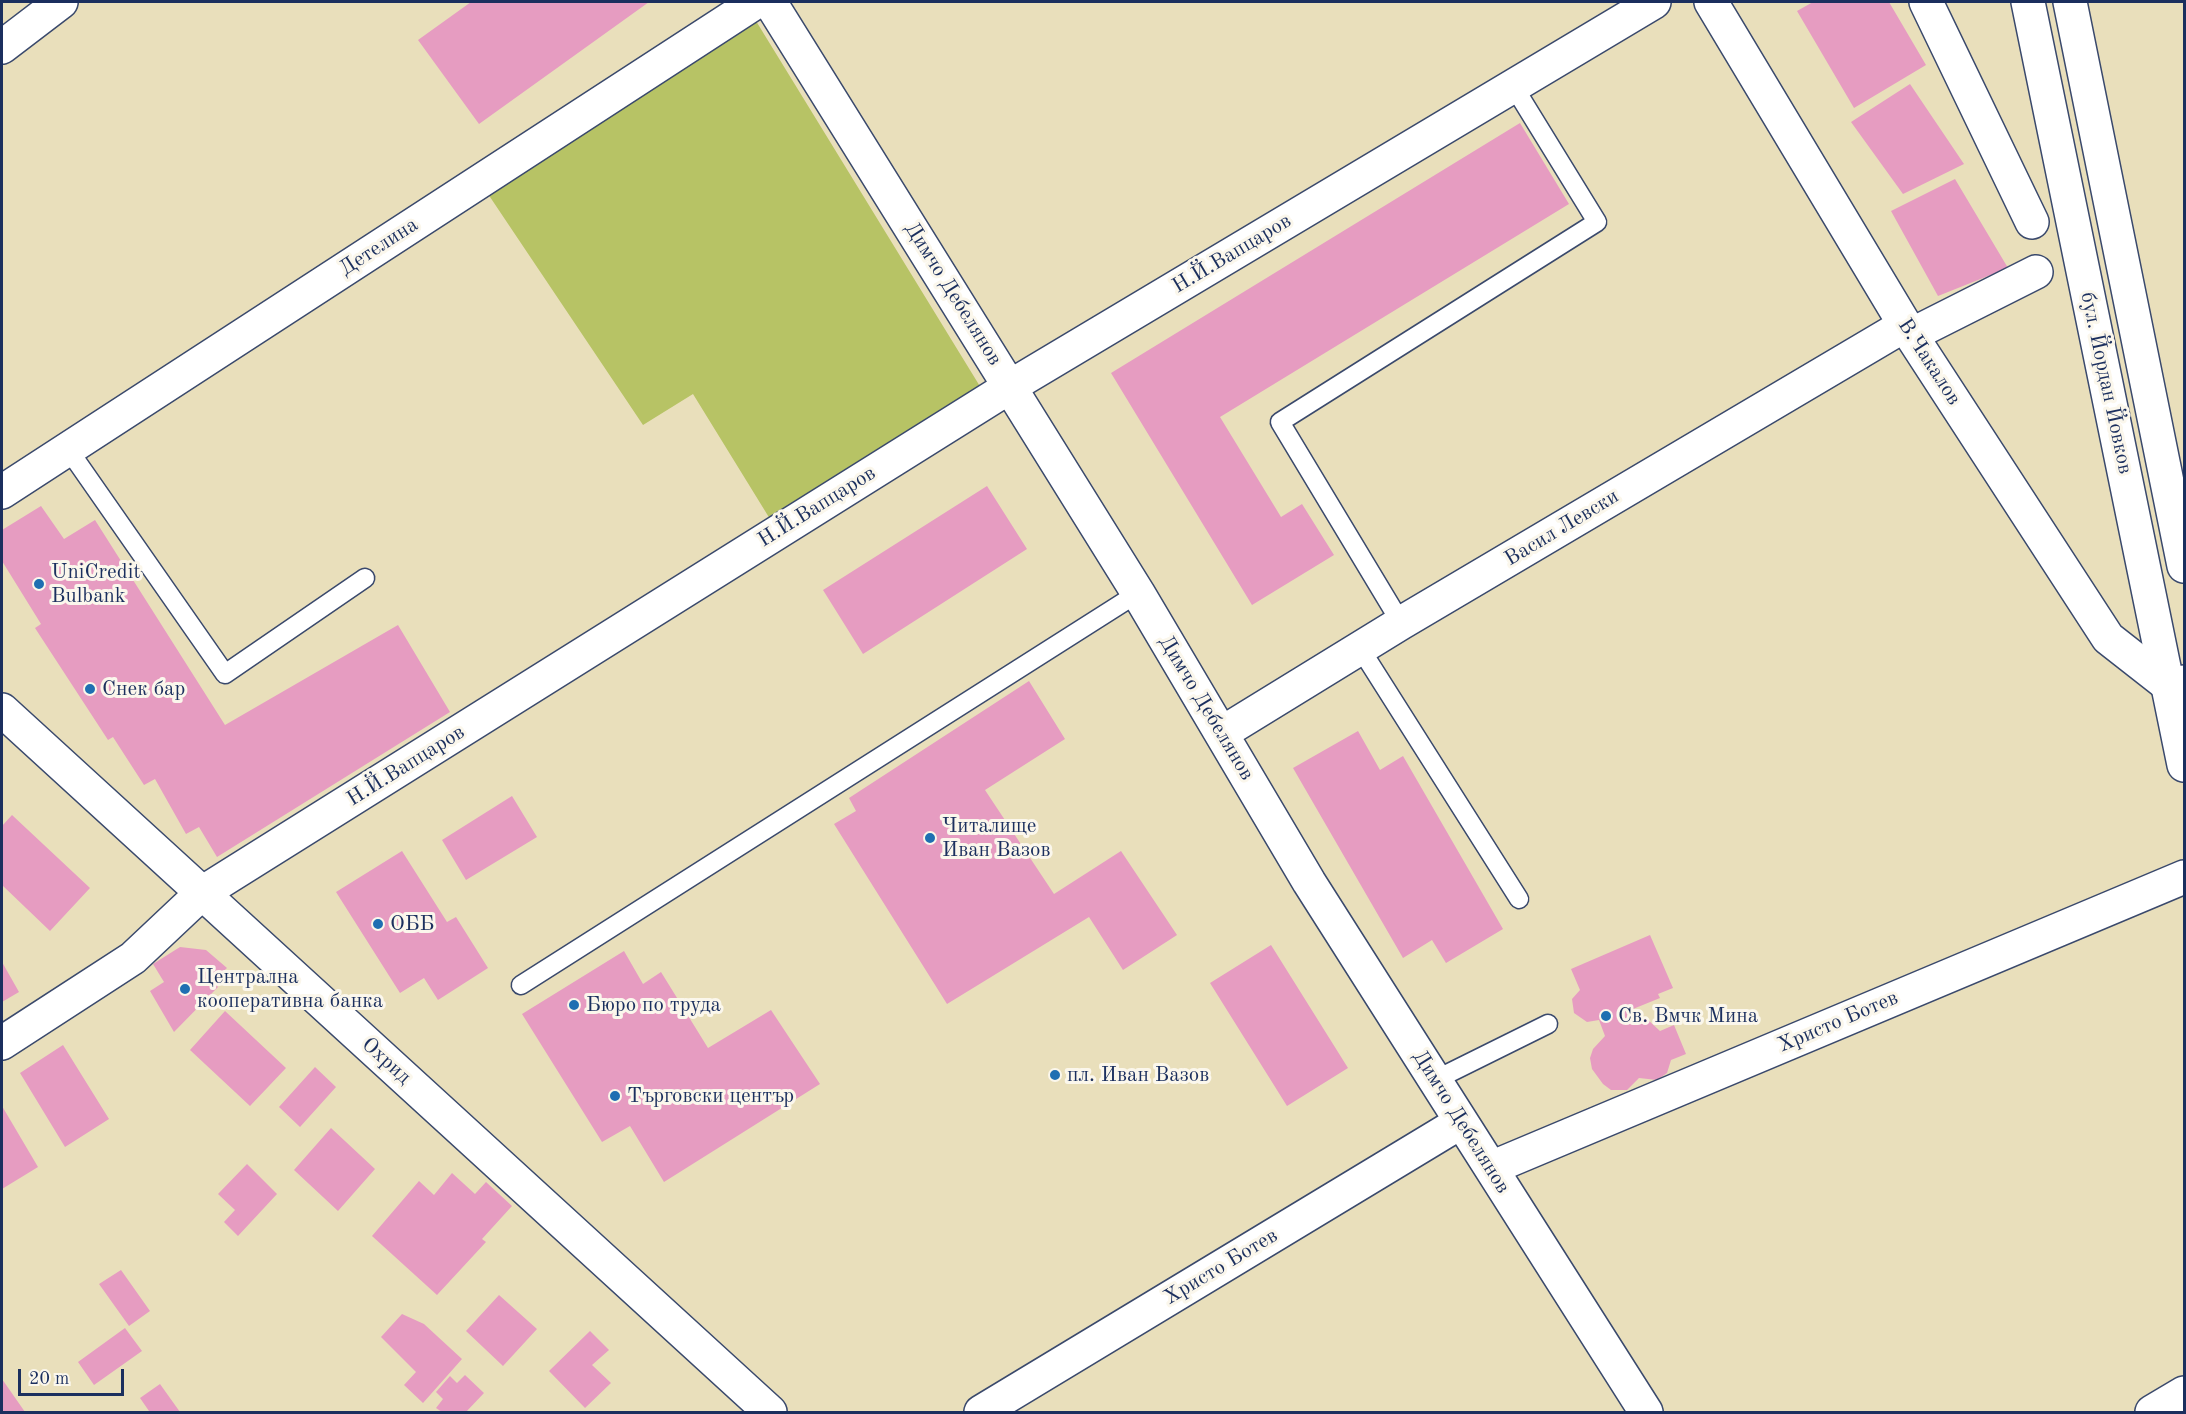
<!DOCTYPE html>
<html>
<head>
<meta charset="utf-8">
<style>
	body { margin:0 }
	#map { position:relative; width:2186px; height:1414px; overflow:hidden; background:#e9dfbb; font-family:"Old Standard TT",serif }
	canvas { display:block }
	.frame { position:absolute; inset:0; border:3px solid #1b2f5e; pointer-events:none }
	.scale { position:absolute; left:18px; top:1369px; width:106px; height:27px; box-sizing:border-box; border:3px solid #1b2f5e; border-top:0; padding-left:8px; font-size:18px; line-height:21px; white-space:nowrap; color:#1b2f5e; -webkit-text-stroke:4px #fbf7ec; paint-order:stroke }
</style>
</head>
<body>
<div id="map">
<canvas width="2186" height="1414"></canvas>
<div class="frame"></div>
<div class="scale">20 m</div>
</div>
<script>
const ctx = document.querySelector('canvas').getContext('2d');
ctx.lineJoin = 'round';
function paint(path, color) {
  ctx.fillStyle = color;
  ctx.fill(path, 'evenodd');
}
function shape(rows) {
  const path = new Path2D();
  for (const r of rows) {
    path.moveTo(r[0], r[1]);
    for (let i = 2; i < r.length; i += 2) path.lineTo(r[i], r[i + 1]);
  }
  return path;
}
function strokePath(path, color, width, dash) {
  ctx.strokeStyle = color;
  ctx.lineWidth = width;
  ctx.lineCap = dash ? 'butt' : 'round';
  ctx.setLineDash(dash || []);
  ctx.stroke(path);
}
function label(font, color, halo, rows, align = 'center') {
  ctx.font = font + ' "Old Standard TT",serif';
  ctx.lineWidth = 6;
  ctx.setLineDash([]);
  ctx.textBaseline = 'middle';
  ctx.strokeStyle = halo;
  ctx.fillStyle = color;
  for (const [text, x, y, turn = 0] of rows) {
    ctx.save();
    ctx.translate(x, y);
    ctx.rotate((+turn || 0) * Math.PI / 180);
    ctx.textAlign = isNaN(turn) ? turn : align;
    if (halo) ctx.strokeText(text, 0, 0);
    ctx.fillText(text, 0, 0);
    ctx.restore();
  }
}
const green = shape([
	[756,21,981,388,770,519,693,394,643,425,488,194]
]);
const building = shape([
	[471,2,649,2,479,124,418,40],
	[1813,2,1889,2,1926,65,1854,108,1797,11],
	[1910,84,1964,164,1903,194,1851,122],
	[1520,123,1569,204,1220,417,1281,517,1302,504,1334,555,1252,605,1111,373],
	[1955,179,2008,268,1938,296,1891,211],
	[987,486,1027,549,863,654,823,590],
	[41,506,64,539,95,520,225,725,398,625,450,712,217,857,199,827,186,834,155,779,144,785,113,737,108,740,35,628,41,624,2,561,2,530],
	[1029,681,1065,739,985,790,1054,894,1121,851,1177,935,1123,970,1089,917,947,1004,834,824,856,811,849,798],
	[1358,731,1380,770,1403,756,1503,929,1446,963,1432,940,1403,958,1293,768],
	[512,796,537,837,466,880,442,840],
	[12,815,90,888,50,931,2,885,2,826],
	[402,851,447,922,456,917,488,968,438,1000,424,978,400,993,336,892],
	[1650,935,1673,988,1658,994,1660,998,1633,1009,1637,1021,1647,1019,1660,1031,1674,1025,1686,1054,1671,1060,1667,1073,1657,1080,1639,1078,1627,1090,1611,1090,1603,1084,1592,1069,1590,1058,1593,1049,1605,1036,1599,1020,1587,1022,1574,1013,1572,999,1580,990,1571,969],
	[1271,945,1348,1068,1287,1106,1210,983],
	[180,947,206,950,227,968,213,981,218,987,174,1032,150,991,164,982,153,964],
	[624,951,643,984,661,972,708,1048,771,1010,820,1084,664,1182,630,1126,602,1142,522,1014],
	[2,962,19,992,2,1002],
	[225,1011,286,1068,250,1106,190,1050],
	[63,1045,109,1119,65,1147,20,1073],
	[315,1067,336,1087,300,1127,279,1107],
	[2,1106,38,1167,2,1189],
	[331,1128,375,1169,338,1211,294,1170],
	[247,1164,277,1194,238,1236,224,1222,235,1210,218,1194],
	[452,1173,475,1194,486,1182,512,1206,482,1239,486,1242,437,1295,372,1236,419,1181,434,1195],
	[121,1270,150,1311,129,1326,99,1284],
	[499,1295,537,1329,503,1366,466,1331],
	[402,1314,424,1324,462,1359,423,1403,404,1385,416,1372,381,1337],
	[125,1328,142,1351,94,1385,78,1362],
	[590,1331,609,1350,592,1365,611,1383,585,1408,549,1371],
	[465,1375,484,1393,466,1412,442,1412,436,1408,443,1399,436,1392,450,1376,457,1383],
	[2,1379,25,1412,2,1412],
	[160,1384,180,1412,146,1412,149,1411,140,1398]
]);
const service = shape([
	[68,449,225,674,365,578],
	[1401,623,1280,422,1597,222,1514,87],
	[1360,648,1519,899],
	[521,985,1138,593],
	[1435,1080,1548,1024]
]);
const minor = shape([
	[770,2,1138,593,1309,882,1646,1412],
	[1711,2,1911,335,2108,638,2168,685,2184,682],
	[1926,2,2032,222],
	[2,47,61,2],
	[1911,335,2036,272],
	[2,492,756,2],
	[2,710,770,1412],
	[1222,733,1401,623,1905,325],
	[2,1043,133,958,202,893,1011,386,1654,2],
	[1491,1168,2184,877],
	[981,1412,1461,1122],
	[2152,1412,2184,1393]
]);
const tertiary = shape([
	[2028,2,2184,765],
	[2070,2,2184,566]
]);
const markers = [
	[39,584,6,"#1f6fb2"],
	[90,689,6,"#1f6fb2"],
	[930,838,6,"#1f6fb2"],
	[378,924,6,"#1f6fb2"],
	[185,989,6,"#1f6fb2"],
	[574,1005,6,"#1f6fb2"],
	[1606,1016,6,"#1f6fb2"],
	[1055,1075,6,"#1f6fb2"],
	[615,1096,6,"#1f6fb2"]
];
const streetNames = [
	["Детелина",379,247,-33],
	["Н.Й.Вапцаров",1232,254,-31],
	["Димчо Дебелянов",953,294,58],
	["В.Чакалов",1929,362,57],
	["бул. Йордан Йовков",2106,383,78],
	["Н.Й.Вапцаров",817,507,-32],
	["Васил Левски",1562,528,-31],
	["Димчо Дебелянов",1206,708,59],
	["Н.Й.Вапцаров",406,766,-32],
	["Христо Ботев",1838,1022,-23],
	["Охрид",386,1061,42],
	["Димчо Дебелянов",1461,1122,58],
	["Христо Ботев",1221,1267,-31]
];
const poiNames = [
	["UniCredit",51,572],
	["Bulbank",51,596],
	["Снек бар",102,689],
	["Читалище",942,826],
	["Иван Вазов",942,850],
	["ОББ",390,924],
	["Централна",197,977],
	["кооперативна банка",197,1001],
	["Бюро по труда",586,1005],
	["Св. Вмчк Мина",1618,1016],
	["пл. Иван Вазов",1067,1075],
	["Търговски център",627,1096]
];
paint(green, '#b7c365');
paint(building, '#e69cc1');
strokePath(service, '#3a496c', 21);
strokePath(minor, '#3a496c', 36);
strokePath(tertiary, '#3a496c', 36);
strokePath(service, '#fff', 18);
strokePath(minor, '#fff', 33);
strokePath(tertiary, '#fff', 33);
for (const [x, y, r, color] of markers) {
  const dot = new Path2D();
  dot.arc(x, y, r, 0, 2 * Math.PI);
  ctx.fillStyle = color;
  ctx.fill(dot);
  strokePath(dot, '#fbf7ec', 2);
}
label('21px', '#1b2f5e', '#fbf7ec', streetNames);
label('21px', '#1b2f5e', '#fbf7ec', poiNames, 'left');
</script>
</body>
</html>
